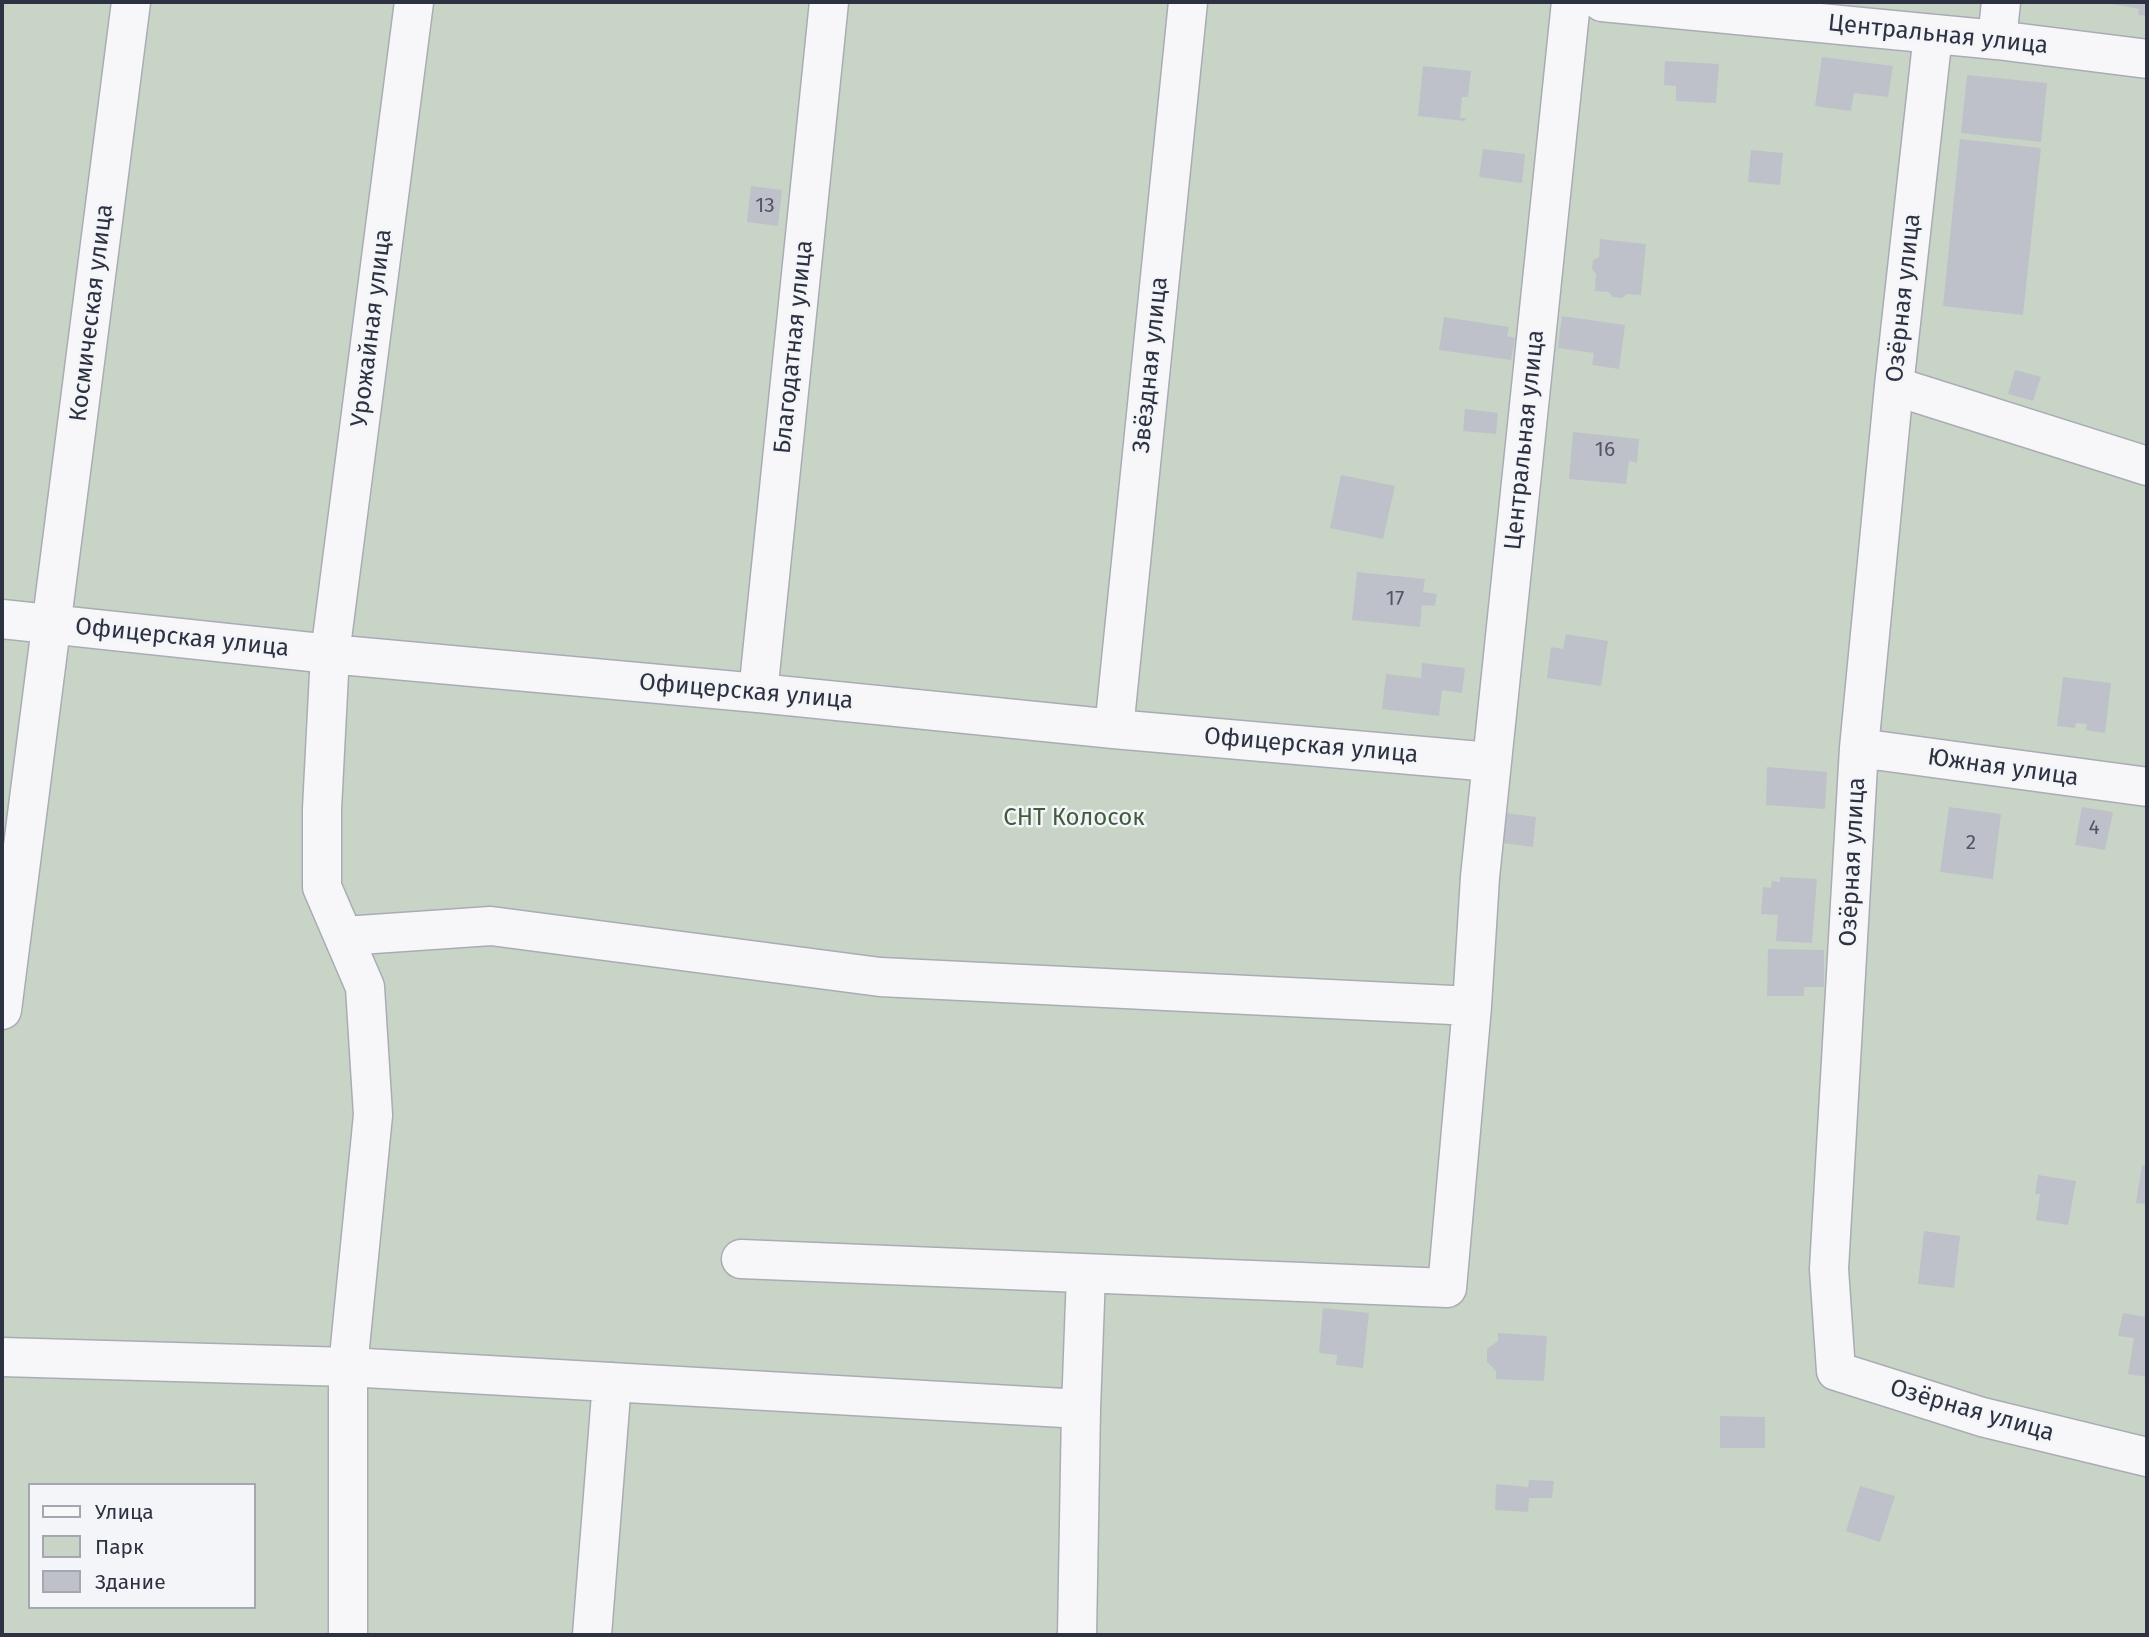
<!DOCTYPE html>
<html>
<head>
<meta charset="utf-8">
<style>
	body { margin:0 }
	#map { position:relative; width:2149px; height:1637px; overflow:hidden; background:#e4e6eb; font-family:"Fira Sans",sans-serif }
	canvas { display:block }
	.frame { position:absolute; inset:0; border:4px solid #2d3242; pointer-events:none }
	.legend { position:absolute; left:28px; top:1483px; width:228px; height:126px; box-sizing:border-box; background:#f4f5f8; border:2px solid #a4a7af; margin:0; padding:9px 12px; list-style:none; font-size:21px; color:#2d3242 }
	.legend li { display:flex; align-items:center; gap:14px; height:35px }
	.legend b { width:35px; border:2px solid #a4a7af }
</style>
</head>
<body>
<div id="map">
<canvas width="2149" height="1637"></canvas>
<div class="frame"></div>
<ul class="legend">
<li><b style="height:9px;background:#f7f7f9"></b>Улица</li>
<li><b style="height:19px;background:#c8d4c6"></b>Парк</li>
<li><b style="height:19px;background:#bfc1ca"></b>Здание</li>
</ul>
</div>
<script>
const ctx = document.querySelector('canvas').getContext('2d');
ctx.lineJoin = 'round';
function paint(path, color) {
  ctx.fillStyle = color;
  ctx.fill(path, 'evenodd');
}
function shape(rows) {
  const path = new Path2D();
  for (const r of rows) {
    path.moveTo(r[0], r[1]);
    for (let i = 2; i < r.length; i += 2) path.lineTo(r[i], r[i + 1]);
  }
  return path;
}
function strokePath(path, color, width, dash) {
  ctx.strokeStyle = color;
  ctx.lineWidth = width;
  ctx.lineCap = dash ? 'butt' : 'round';
  ctx.setLineDash(dash || []);
  ctx.stroke(path);
}
function label(font, color, halo, rows, align = 'center') {
  ctx.font = font + ' "Fira Sans",sans-serif';
  ctx.lineWidth = 5;
  ctx.setLineDash([]);
  ctx.textBaseline = 'middle';
  ctx.strokeStyle = halo;
  ctx.fillStyle = color;
  for (const [text, x, y, turn = 0] of rows) {
    ctx.save();
    ctx.translate(x, y);
    ctx.rotate((+turn || 0) * Math.PI / 180);
    ctx.textAlign = isNaN(turn) ? turn : align;
    if (halo) ctx.strokeText(text, 0, 0);
    ctx.fillText(text, 0, 0);
    ctx.restore();
  }
}
const green = shape([
	[2,2,2147,2,2146,1635,2,1635],
	[30,1485,254,1485,254,1607,30,1607]
]);
const building = shape([
	[2101,2,2147,2,2147,16,2138,15,2139,9],
	[1822,57,1893,66,1888,97,1854,93,1851,111,1815,106],
	[1665,61,1719,64,1716,103,1676,101,1676,86,1664,85],
	[1423,66,1471,71,1468,97,1462,97,1460,118,1466,118,1465,121,1418,116],
	[1967,75,2047,83,2041,142,1961,133],
	[1960,139,2041,148,2023,315,1943,306],
	[1483,149,1525,154,1522,183,1479,177],
	[1751,150,1783,153,1780,185,1748,182],
	[751,186,782,190,778,226,747,222],
	[1600,239,1646,244,1641,295,1627,294,1622,298,1613,297,1609,292,1595,291,1596,274,1592,269,1593,260,1599,257],
	[1562,316,1625,325,1619,369,1592,365,1594,353,1558,348],
	[1444,317,1509,327,1507,336,1515,338,1511,360,1439,350],
	[2015,370,2041,377,2033,401,2008,394],
	[1465,409,1498,413,1496,434,1463,431],
	[1573,432,1639,439,1637,463,1629,461,1626,484,1569,479],
	[1341,475,1395,486,1383,539,1330,528],
	[1357,572,1425,579,1423,592,1437,594,1435,606,1422,605,1420,627,1352,620],
	[1566,634,1608,641,1601,686,1547,678,1551,647,1563,649],
	[1422,663,1465,668,1462,693,1442,690,1439,716,1382,709,1386,674,1421,678],
	[2063,677,2111,683,2105,733,2086,730,2087,724,2076,723,2075,728,2057,726],
	[1767,767,1827,772,1825,809,1766,805],
	[1949,807,2001,814,1993,879,1940,872],
	[2082,807,2113,812,2105,850,2075,845],
	[1506,813,1536,817,1533,847,1502,843],
	[1780,877,1817,879,1812,943,1776,941,1778,915,1761,914,1763,887,1771,888,1772,881,1780,882],
	[1768,949,1824,950,1824,987,1804,987,1804,996,1767,996],
	[2142,1165,2147,1166,2147,1201,2145,1200,2145,1204,2136,1203],
	[2038,1175,2076,1181,2068,1225,2036,1220,2040,1194,2035,1194],
	[1924,1231,1960,1236,1954,1288,1918,1284],
	[1323,1308,1369,1313,1363,1368,1336,1365,1337,1355,1319,1353],
	[2123,1313,2147,1317,2147,1377,2128,1374,2134,1338,2118,1336],
	[1498,1333,1547,1336,1544,1381,1496,1379,1496,1371,1487,1362,1487,1349,1498,1341],
	[1720,1416,1765,1417,1765,1448,1720,1448],
	[1529,1480,1554,1481,1552,1498,1529,1498,1528,1512,1495,1510,1496,1484,1528,1487],
	[1860,1486,1895,1496,1880,1542,1846,1531]
]);
const minor = shape([
	[1602,2,1997,40,2147,59],
	[1933,34,1894,386,1859,748,1829,1269,1836,1371,1982,1417,2147,1457],
	[1997,40,2001,2],
	[1894,386,2147,466],
	[2,619,330,654,758,693,1114,729,1491,762],
	[758,693,829,2],
	[1114,729,1188,2],
	[1859,748,2147,787],
	[344,936,491,926,880,977,1472,1006],
	[2,1010,131,2],
	[741,1259,1447,1288,1472,1006,1480,877,1571,2],
	[2,1357,348,1367,1081,1409],
	[348,1635,348,1367,373,1115,365,987,322,887,322,809,330,654,414,2],
	[592,1635,612,1382],
	[1077,1635,1081,1409,1086,1274]
]);
const numberNames = [
	["13",765,206],
	["16",1605,450],
	["17",1395,599],
	["4",2094,828],
	["2",1971,843]
];
const streetNames = [
	["Центральная улица",1938,35,6],
	["Озёрная улица",1904,298,-84],
	["Космическая улица",92,313,-83],
	["Урожайная улица",372,328,-83],
	["Благодатная улица",794,347,-84],
	["Звёздная улица",1151,365,-84],
	["Центральная улица",1525,440,-84],
	["Офицерская улица",182,638,6],
	["Офицерская улица",746,692,5],
	["Офицерская улица",1311,746,5],
	["Южная улица",2003,768,8],
	["Озёрная улица",1853,862,-87],
	["Озёрная улица",1972,1411,16]
];
const parkNames = [
	["СНТ Колосок",1074,818]
];
paint(green, '#c8d4c6');
paint(building, '#bfc1ca');
strokePath(minor, '#a9acb5', 41);
strokePath(minor, '#f7f7f9', 38);
label('21px', '#525664', null, numberNames);
label('24px', '#2d3242', '#f4f5f8', streetNames);
label('24px', '#3d5d3b', '#f4f5f8', parkNames);
</script>
</body>
</html>
